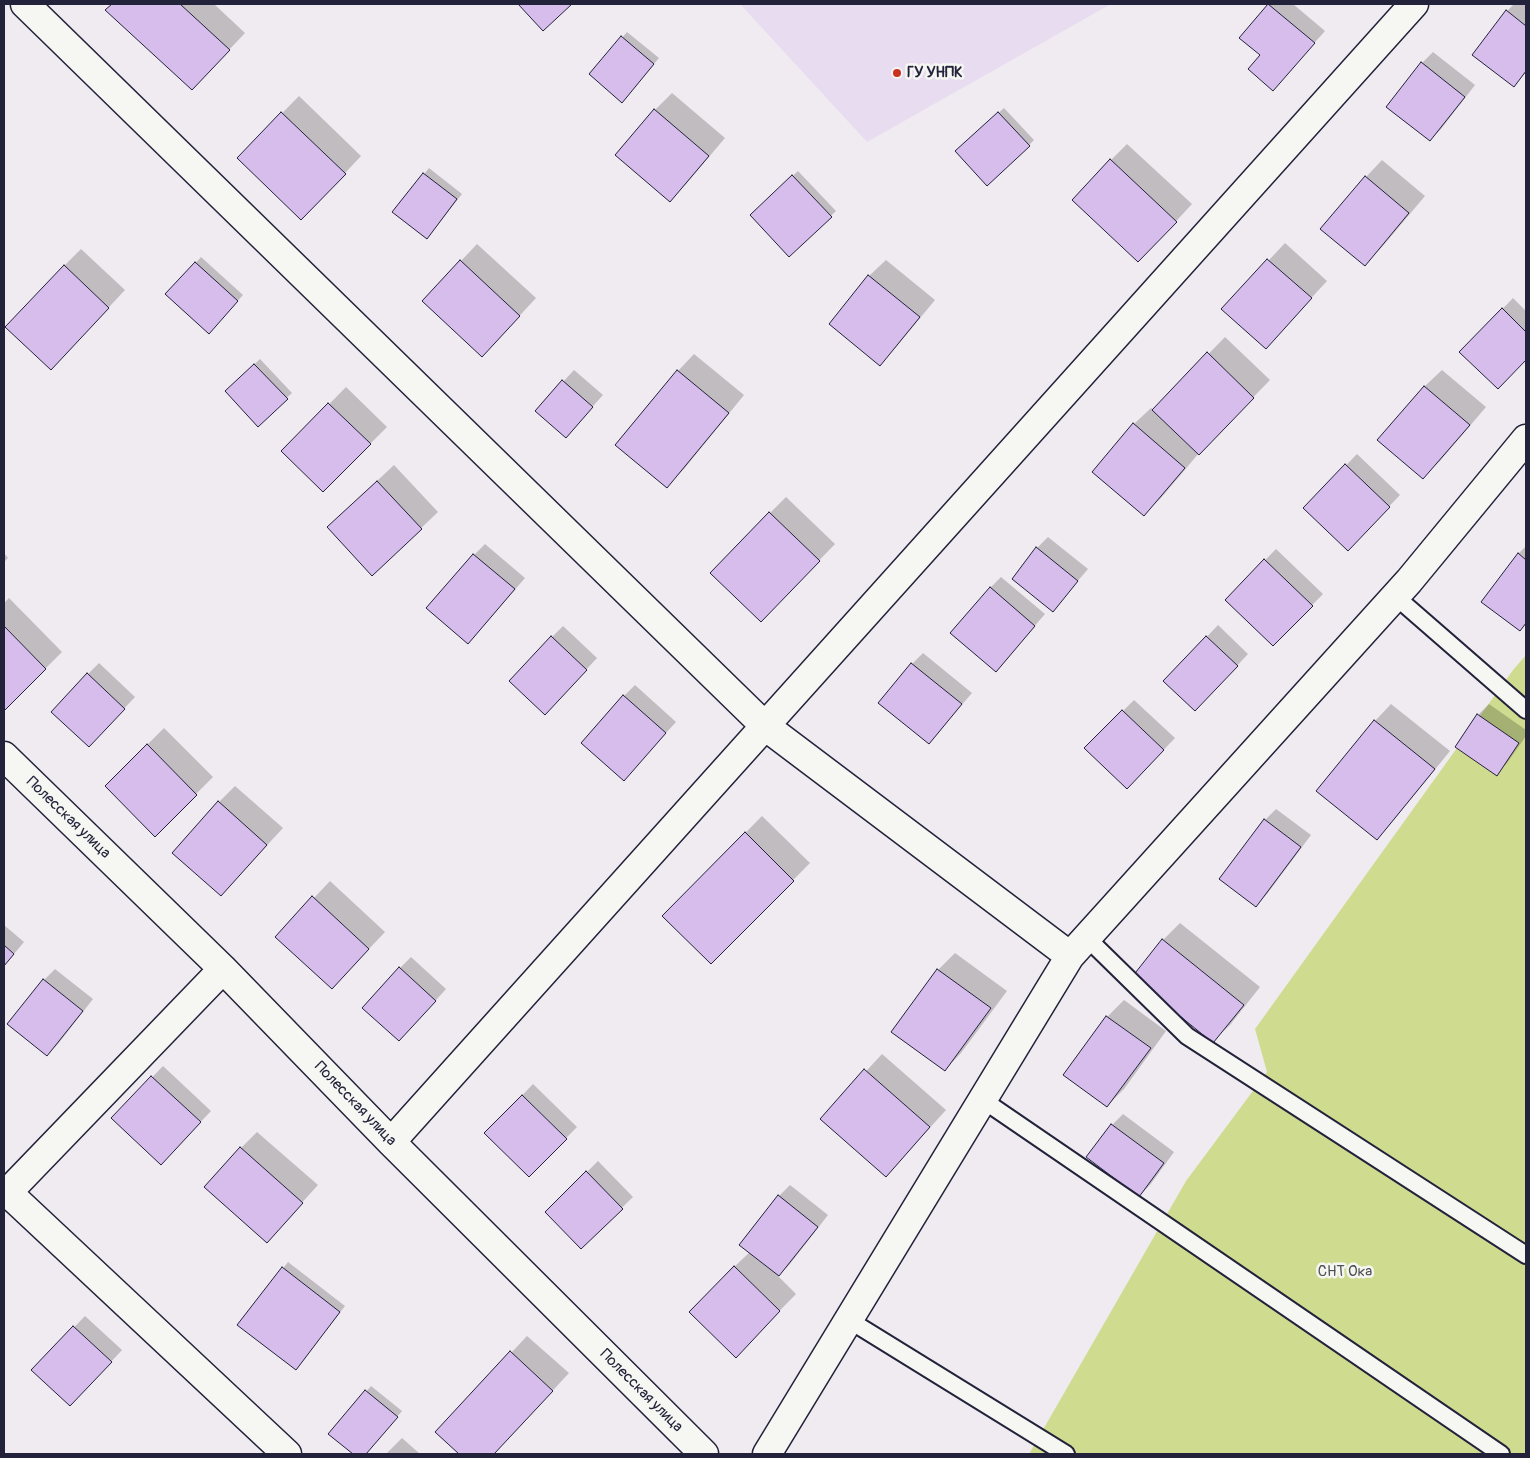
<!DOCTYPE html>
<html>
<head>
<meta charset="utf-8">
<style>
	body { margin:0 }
	#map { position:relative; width:1530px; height:1458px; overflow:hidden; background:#f0ebf1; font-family:Pangolin,sans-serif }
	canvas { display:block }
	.frame { position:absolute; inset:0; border:5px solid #22223b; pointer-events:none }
</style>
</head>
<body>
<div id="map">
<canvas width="1530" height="1458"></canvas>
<div class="frame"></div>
</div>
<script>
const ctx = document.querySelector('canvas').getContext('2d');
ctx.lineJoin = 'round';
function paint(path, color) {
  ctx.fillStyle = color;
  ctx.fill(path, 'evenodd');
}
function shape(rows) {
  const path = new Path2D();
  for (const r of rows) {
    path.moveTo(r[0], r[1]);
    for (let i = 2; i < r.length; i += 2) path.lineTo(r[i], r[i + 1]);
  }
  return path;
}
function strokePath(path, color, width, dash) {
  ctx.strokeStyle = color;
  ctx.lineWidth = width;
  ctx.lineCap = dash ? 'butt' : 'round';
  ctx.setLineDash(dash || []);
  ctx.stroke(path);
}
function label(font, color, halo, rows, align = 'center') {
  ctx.font = font + ' Pangolin,sans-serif';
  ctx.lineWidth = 5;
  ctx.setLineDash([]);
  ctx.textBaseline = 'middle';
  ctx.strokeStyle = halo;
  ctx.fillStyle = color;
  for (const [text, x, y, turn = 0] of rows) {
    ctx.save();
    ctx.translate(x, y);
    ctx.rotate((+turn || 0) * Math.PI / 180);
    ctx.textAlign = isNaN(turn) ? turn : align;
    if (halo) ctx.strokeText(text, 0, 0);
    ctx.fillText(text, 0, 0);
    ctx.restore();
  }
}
const built = shape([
	[740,4,1111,4,867,142]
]);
const green = shape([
	[1526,655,1526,1454,1029,1454,1186,1181,1267,1072,1255,1029,1513,670]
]);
const shadow = shape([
	[113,4,214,4,245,33,208,72,107,10],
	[520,4,570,4,543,29],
	[1270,4,1293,4,1325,31,1273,89,1262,55,1241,37],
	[1514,4,1523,4,1526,6,1526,72,1514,86,1507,11],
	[627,32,659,58,627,96,591,74],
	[1433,52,1475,85,1441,129,1430,140,1422,63],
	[672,93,725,138,686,184,670,200,617,155,655,110],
	[299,96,361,156,318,202,238,158],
	[1004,108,1034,140,1029,145,962,146],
	[1127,144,1192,204,1155,244,1111,160],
	[1382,160,1425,196,1382,247,1365,264,1366,177],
	[429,168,462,194,432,232,394,212],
	[798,171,836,211,789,256,751,215],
	[1285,243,1327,281,1266,347,1223,309],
	[477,244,536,298,498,339,461,261],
	[81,249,125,290,67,352,64,266],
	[201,257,243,295,214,327,167,294],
	[886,260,935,300,896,347,880,364,869,276],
	[1513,298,1526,311,1526,359,1498,388,1461,352],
	[1225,337,1270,380,1199,453,1161,498,1144,514,1134,424,1151,408,1154,410],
	[694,354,744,395,684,469,667,486,678,371],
	[260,359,292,393,258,425,226,391],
	[574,370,603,395,576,425,537,410],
	[1442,370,1486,407,1440,461,1423,477,1379,440,1425,386],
	[346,387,387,427,323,491,283,451],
	[1357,454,1400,495,1348,549,1305,508],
	[394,465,438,512,372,575,345,511],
	[786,497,835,544,778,603,770,513],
	[1048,537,1088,569,1053,610,1013,578,1037,548],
	[485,544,525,578,479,631,474,555],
	[1526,546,1526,623,1520,629,1518,554],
	[1276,549,1323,594,1273,645,1226,600],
	[4,553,8,558,4,562],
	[1001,577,1045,614,1006,659,990,588],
	[9,598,62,652,4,710,4,603],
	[1218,625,1248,654,1206,699,1165,681],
	[563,626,597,658,556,702,552,637],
	[923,653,972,693,929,743,912,664],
	[99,663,135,697,100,734,88,674],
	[635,685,676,722,624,779,624,696],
	[1134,700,1175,738,1127,788,1086,748],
	[1391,704,1450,751,1393,821,1377,838,1375,721],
	[1489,704,1526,730,1526,736,1507,763,1496,774,1478,715],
	[164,728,213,777,155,835,106,786],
	[235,786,283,828,221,895,219,802],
	[1276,809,1311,835,1267,894,1256,905,1265,820],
	[762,816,810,863,711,963,663,916],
	[330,881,385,932,348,971,277,937],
	[1180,923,1260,987,1230,1025,1213,1041,1133,977,1163,940],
	[4,925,24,942,4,966],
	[955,953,1007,991,961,1053,945,1070,893,1032,938,970],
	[411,957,446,989,410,1029,400,968],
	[55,969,93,999,58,1044,47,1055,44,980],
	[1124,1000,1166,1031,1124,1089,1107,1106,1065,1075,1107,1017],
	[882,1054,946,1110,886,1176,822,1119],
	[163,1066,211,1111,172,1152,113,1118],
	[533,1084,577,1127,529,1176,486,1133],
	[1123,1114,1174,1152,1150,1185,1139,1196,1112,1125],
	[257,1132,318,1185,267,1241,241,1148],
	[598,1161,633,1197,581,1247,547,1212],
	[790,1185,828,1215,790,1264,778,1276,796,1294,752,1339,734,1267,750,1252,779,1196],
	[288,1262,345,1306,301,1363,239,1325],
	[85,1316,122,1350,81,1394,33,1370],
	[527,1336,569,1373,494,1454,461,1454,437,1432],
	[371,1386,402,1411,365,1454,355,1454,330,1434],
	[402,1438,420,1454,386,1454]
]);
const building = shape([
	[112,4,180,4,230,50,192,90,105,10,112,4],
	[518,4,572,4,543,31,518,4],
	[1268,4,1315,43,1273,91,1248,69,1260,55,1239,38,1268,4],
	[1506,10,1526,26,1526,71,1514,87,1472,55,1506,10],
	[621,36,654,64,622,103,589,74,621,36],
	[1421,62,1465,97,1430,141,1386,107,1421,62],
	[654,109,709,156,670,202,615,155,654,109],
	[281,112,346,174,301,220,237,158,281,112],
	[998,112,1030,146,987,186,955,151,998,112],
	[1110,159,1177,222,1138,262,1072,200,1110,159],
	[423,173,457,199,427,239,392,212,423,173],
	[792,175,832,217,789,257,750,215,792,175],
	[1365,176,1409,213,1365,266,1320,229,1365,176],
	[1267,259,1312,298,1266,349,1221,309,1267,259],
	[460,260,520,316,482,357,422,301,460,260],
	[195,262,238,301,209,334,165,294,195,262],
	[64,265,109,308,51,370,5,327,64,265],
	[868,275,920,317,880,366,829,324,868,275],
	[1502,308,1526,332,1526,360,1498,389,1459,352,1502,308],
	[1207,352,1254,398,1199,455,1152,410,1207,352],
	[254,364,288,399,258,427,225,391,254,364],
	[677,370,729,413,667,488,615,445,677,370],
	[562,380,593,407,566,438,535,411,562,380],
	[1424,386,1470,425,1423,479,1377,440,1424,386],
	[328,403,371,444,323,492,281,451,328,403],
	[1133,423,1185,468,1144,516,1092,472,1133,423],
	[1345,464,1390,507,1348,551,1303,508,1345,464],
	[377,481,422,529,372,576,327,527,377,481],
	[769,512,820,561,761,622,710,573,769,512],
	[1036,547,1078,581,1053,612,1012,579,1036,547],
	[1518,553,1526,560,1526,623,1520,631,1481,602,1518,553],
	[473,554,515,589,468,644,426,608,473,554],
	[1264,559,1313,606,1273,646,1225,600,1264,559],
	[990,587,1035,626,996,672,950,633,990,587],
	[4,626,46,669,4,711,4,626],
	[551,636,587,670,545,715,509,681,551,636],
	[1206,636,1238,666,1195,711,1163,681,1206,636],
	[911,663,962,704,929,744,878,703,911,663],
	[87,673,125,709,89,747,51,712,87,673],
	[623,695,666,733,624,781,581,743,623,695],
	[1122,710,1164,750,1127,789,1084,748,1122,710],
	[1477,714,1519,743,1497,776,1455,747,1477,714],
	[1374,720,1435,769,1377,840,1316,791,1374,720],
	[147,744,197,795,155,837,105,786,147,744],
	[218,801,267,845,221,896,172,853,218,801],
	[1264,819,1301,847,1256,907,1219,879,1264,819],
	[745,832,794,881,711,964,662,916,745,832],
	[312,896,369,949,332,989,275,937,312,896],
	[1162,939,1244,1005,1213,1043,1132,977,1162,939],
	[4,945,14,954,4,966,4,945],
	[399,967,436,1001,399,1041,362,1008,399,967],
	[937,969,991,1008,945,1071,891,1032,937,969],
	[43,979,83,1011,47,1056,7,1024,43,979],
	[1106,1016,1151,1048,1107,1107,1063,1075,1106,1016],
	[864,1069,930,1127,886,1177,820,1119,864,1069],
	[151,1076,201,1122,161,1165,111,1118,151,1076],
	[522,1095,567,1139,529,1177,484,1133,522,1095],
	[1111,1124,1164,1163,1139,1197,1086,1157,1111,1124],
	[240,1147,303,1203,267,1243,204,1187,240,1147],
	[586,1171,623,1209,581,1249,545,1212,586,1171],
	[778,1195,818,1227,779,1276,739,1245,778,1195],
	[734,1266,780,1311,736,1358,689,1312,734,1266],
	[282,1267,340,1312,296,1370,237,1325,282,1267],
	[73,1326,112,1362,70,1406,31,1370,73,1326],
	[510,1351,553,1391,494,1454,459,1454,435,1432,510,1351],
	[365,1390,398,1417,366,1454,353,1454,328,1434,365,1390]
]);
const lane = shape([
	[1395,596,1526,710],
	[1087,938,1187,1036,1526,1255],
	[983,1100,1501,1454],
	[849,1320,1066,1454]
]);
const street = shape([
	[25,4,765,726,1070,956],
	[4,756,223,969,391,1142,704,1454],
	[391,1142,1414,4],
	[4,1189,287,1454],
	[8,1192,223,969],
	[767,1454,1070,956,1409,581,1526,439]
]);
const markers = [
	[897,73,5,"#c8321e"]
];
const poiNames = [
	["ГУ УНПК",907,73]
];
const streetNames = [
	["Полесская улица",68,818,44],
	["Полесская улица",355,1104,46],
	["Полесская улица",641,1391,45]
];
const parkNames = [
	["СНТ Ока",1345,1272]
];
paint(built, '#e8ddf0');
paint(green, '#cfdc90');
paint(shadow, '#0003');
paint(building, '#d6bdec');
strokePath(building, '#22223b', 1);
strokePath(lane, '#22223b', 20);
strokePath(street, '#22223b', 31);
strokePath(lane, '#f6f6f2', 16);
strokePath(street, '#f6f6f2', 28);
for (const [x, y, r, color] of markers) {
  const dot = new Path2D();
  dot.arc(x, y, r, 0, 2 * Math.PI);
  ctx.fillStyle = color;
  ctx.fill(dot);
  strokePath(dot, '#f6f6f2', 2);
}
label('bold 15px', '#22223b', '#f6f6f2', poiNames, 'left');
label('15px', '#22223b', '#f6f6f2', streetNames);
label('15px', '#4d5050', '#f6f6f2', parkNames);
</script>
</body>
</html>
